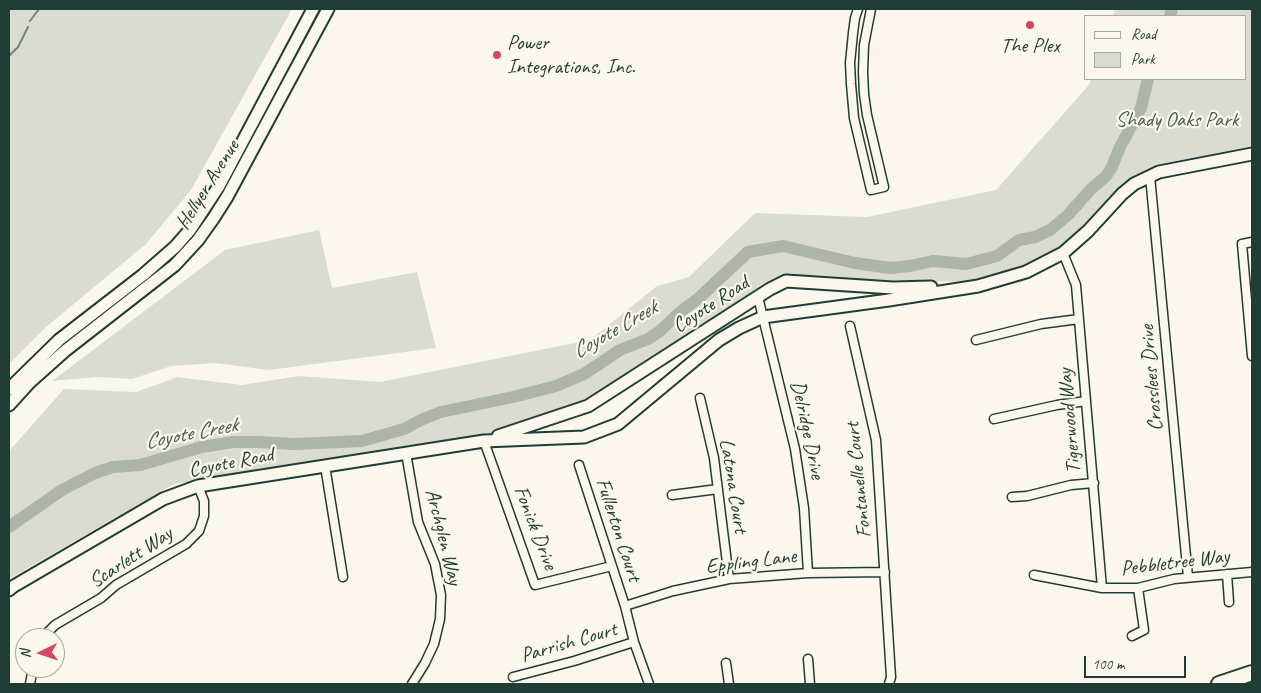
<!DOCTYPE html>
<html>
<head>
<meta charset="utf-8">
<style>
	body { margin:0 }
	#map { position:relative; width:1261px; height:693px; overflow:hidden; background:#fbf7ec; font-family:Caveat,sans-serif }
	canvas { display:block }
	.frame { position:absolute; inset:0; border:10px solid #1f3d34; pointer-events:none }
	.legend { position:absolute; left:1084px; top:15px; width:162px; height:65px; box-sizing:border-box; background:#fbf7ec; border:1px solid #a3ada2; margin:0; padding:6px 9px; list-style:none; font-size:15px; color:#1f3d34 }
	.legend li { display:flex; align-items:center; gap:10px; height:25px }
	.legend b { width:25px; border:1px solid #a3ada2 }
	.north { position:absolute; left:15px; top:628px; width:50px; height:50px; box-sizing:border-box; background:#fbf7ec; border:1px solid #a3ada2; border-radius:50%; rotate:266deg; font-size:14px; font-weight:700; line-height:20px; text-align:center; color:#1f3d34 }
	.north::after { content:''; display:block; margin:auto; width:18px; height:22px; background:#d1495b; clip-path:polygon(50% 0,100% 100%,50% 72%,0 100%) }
	.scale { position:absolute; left:1084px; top:656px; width:102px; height:22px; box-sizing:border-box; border:2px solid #1f3d34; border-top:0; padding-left:6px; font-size:15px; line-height:18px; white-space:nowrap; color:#1f3d34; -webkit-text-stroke:4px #fbf7ec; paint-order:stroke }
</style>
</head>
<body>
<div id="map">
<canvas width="1261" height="693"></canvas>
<div class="frame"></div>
<ul class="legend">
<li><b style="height:6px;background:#fbf7ec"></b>Road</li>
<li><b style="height:14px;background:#dbdcd1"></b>Park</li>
</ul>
<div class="north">N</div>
<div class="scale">100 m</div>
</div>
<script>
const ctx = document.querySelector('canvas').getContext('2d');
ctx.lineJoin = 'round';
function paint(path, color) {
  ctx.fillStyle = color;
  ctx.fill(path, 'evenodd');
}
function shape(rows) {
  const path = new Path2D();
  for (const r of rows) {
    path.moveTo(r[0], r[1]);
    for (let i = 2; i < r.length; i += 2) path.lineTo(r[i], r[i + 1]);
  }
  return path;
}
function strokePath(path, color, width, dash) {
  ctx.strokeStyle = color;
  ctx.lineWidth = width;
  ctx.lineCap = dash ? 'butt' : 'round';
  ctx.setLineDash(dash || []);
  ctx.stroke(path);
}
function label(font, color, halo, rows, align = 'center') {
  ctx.font = font + ' Caveat,sans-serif';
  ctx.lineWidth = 4.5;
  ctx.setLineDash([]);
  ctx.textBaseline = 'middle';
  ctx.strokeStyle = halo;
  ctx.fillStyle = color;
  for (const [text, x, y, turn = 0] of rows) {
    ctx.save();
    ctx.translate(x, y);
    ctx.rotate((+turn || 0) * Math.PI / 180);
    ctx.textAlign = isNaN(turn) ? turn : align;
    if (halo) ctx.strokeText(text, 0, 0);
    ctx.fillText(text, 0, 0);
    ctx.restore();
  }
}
const green = shape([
	[9,9,292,9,191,190,146,244,46,327,9,364],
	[1115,9,1252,9,1252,147,1161,166,1144,172,1055,251,1023,268,972,282,784,278,587,402,482,437,367,456,174,484,9,579,9,451,64,389,136,392,177,377,242,385,299,376,380,382,590,340,657,286,689,277,755,213,867,217,996,190,1088,86,1091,79,1245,79,1245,16,1113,16],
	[319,230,332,288,417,272,436,348,269,370,215,363,171,366,132,379,97,377,52,381,225,250]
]);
const stream = shape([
	[30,21,39,9],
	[9,56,18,47,28,27]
]);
const river = shape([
	[1170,16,1172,9],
	[9,527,62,490,95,473,113,467,140,465,202,447,233,442,258,442,295,444,362,441,404,429,423,419,441,412,513,397,556,386,584,374,620,350,648,339,660,331,679,313,700,297,748,252,783,246,855,263,891,268,910,266,933,261,966,264,997,256,1019,240,1035,237,1050,230,1068,215,1091,189,1106,176,1112,167,1120,147,1141,108,1148,79]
]);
const street = shape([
	[858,9,855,18,853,33,850,63,851,84,854,118,871,190,884,187,867,115,864,94,863,72,864,45,871,9],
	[1150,176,1188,577],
	[1252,242,1242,244,1252,356],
	[1063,253,1076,285,1102,588],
	[758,297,795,449,804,508,808,573],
	[850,326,876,440,891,677,889,684],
	[976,340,1041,324,1079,319],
	[700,398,714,458,729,579],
	[994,419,1057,405,1086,401],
	[484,441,535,585,612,566],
	[406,453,418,522,435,564,441,595,440,619,434,644,425,663,412,684],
	[579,465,625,606,634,642,649,684],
	[325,466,343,577],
	[672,495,718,489],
	[1012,497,1027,496,1071,485,1094,483],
	[1227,574,1229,602],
	[1034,575,1102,588,1138,588,1174,579,1252,572],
	[625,606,673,591,729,579,808,573,885,572],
	[1132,636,1144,630,1138,588],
	[42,638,55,625,101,598,116,585,186,544,199,531,204,516,204,501,198,486],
	[808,659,810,684],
	[726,663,729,684],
	[513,677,574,661,634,642],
	[30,684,33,668]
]);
const secondary = shape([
	[9,389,59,340,143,275,175,247,190,230,219,186,313,9],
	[9,405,29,383,66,350,175,265,198,240,213,219,227,197,328,9],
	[498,436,588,406,770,289,786,281,893,288,931,287],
	[9,590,14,586,163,499,198,486,484,441,584,437,618,424,719,340,739,328,763,317,889,300,978,286,1026,272,1063,253,1088,231,1122,194,1134,184,1159,172,1252,154]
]);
const highway = shape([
	[1219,684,1252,673]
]);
const markers = [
	[1030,25,5,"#d1495b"],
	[497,55,5,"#d1495b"]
];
const poiNames = [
	["Power",507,43],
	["Integrations, Inc.",507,67],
	["The Plex",1030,46,"center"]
];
const parkNames = [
	["Shady Oaks Park",1177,120]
];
const streetNames = [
	["Hellyer Avenue",208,185,-58],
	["Coyote Road",711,305,-33],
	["Crosslees Drive",1152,378,-95],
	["Tigerwood Way",1070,421,-95],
	["Delridge Drive",807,430,78],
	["Coyote Road",231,463,-11],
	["Fontanelle Court",859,480,-96],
	["Latona Court",733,486,81],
	["Fonick Drive",535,528,69],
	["Fullerton Court",618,530,72],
	["Archglen Way",443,537,76],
	["Scarlett Way",131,558,-33],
	["Eppling Lane",751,562,-7],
	["Pebbletree Way",1175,563,-7],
	["Parrish Court",569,643,-16]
];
const waterNames = [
	["Coyote Creek",615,330,-30],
	["Coyote Creek",191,434,-11]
];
paint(green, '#dbdcd1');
strokePath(stream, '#74847b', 2);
strokePath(river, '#adb4aa', 12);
strokePath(street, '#1f3d34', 11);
strokePath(secondary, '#1f3d34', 15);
strokePath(highway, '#1f3d34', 18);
strokePath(street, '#fbf7ec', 8);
strokePath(secondary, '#fbf7ec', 11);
strokePath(highway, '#fbf7ec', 14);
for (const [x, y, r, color] of markers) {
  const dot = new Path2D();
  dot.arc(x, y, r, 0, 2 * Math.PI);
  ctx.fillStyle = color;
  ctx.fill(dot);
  strokePath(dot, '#fbf7ec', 2);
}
label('21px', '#1f3d34', '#fbf7ec', poiNames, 'left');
label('21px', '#455d53', '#fbf7ec', parkNames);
label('21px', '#1f3d34', '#fbf7ec', streetNames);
label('italic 22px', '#425b52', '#fbf7ec', waterNames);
</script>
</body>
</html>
